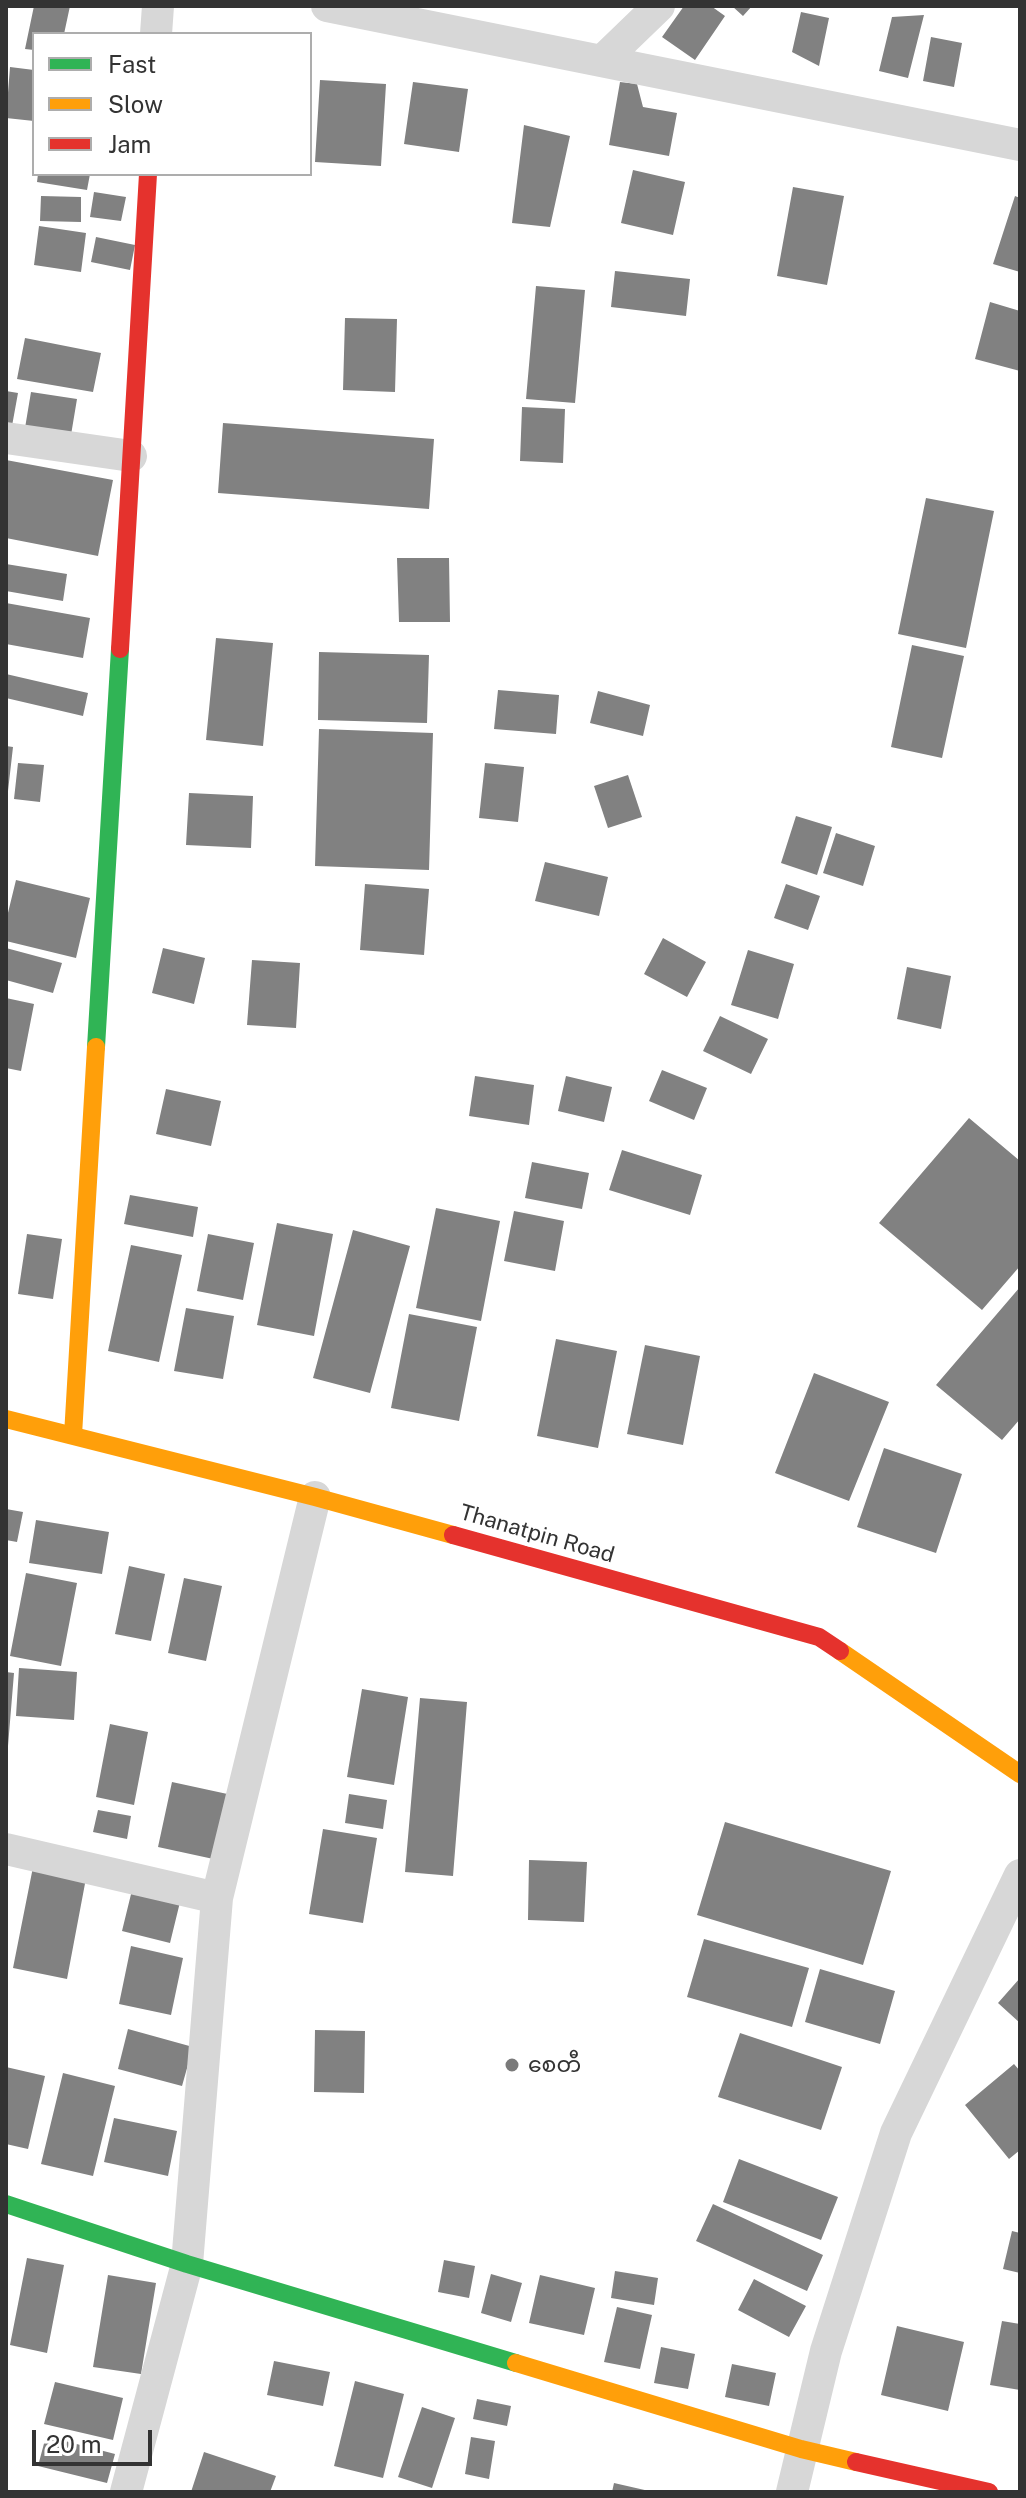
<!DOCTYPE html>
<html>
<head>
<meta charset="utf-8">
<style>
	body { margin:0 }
	#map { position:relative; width:1026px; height:2498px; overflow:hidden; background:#fff; font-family:"Public Sans",sans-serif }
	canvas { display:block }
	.frame { position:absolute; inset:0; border:8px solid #333; pointer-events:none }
	.legend { position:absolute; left:32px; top:32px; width:280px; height:144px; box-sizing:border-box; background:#fff; border:2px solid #adadad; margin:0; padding:10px 14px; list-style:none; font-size:24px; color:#333 }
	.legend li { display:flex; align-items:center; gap:16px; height:40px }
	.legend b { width:40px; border:2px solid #adadad }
	.scale { position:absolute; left:32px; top:2430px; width:120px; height:36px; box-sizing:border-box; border:4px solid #333; border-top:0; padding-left:10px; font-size:24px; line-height:28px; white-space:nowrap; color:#333; -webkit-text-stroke:6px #fff; paint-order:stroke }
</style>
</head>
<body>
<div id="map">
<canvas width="1026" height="2498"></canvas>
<div class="frame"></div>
<ul class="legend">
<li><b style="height:10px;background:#30b455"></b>Fast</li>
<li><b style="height:10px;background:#ff9f0a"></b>Slow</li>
<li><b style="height:10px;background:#e5322d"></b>Jam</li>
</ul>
<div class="scale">20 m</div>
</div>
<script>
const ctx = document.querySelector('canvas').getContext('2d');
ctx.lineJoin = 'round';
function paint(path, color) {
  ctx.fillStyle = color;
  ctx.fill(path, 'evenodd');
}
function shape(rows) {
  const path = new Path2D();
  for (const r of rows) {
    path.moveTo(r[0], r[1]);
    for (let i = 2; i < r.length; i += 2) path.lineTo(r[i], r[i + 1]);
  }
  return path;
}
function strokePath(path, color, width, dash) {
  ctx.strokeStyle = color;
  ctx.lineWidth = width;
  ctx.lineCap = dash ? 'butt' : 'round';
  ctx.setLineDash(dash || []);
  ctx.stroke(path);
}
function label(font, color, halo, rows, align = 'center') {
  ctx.font = font + ' "Public Sans","Noto Sans Myanmar",sans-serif';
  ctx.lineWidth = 8;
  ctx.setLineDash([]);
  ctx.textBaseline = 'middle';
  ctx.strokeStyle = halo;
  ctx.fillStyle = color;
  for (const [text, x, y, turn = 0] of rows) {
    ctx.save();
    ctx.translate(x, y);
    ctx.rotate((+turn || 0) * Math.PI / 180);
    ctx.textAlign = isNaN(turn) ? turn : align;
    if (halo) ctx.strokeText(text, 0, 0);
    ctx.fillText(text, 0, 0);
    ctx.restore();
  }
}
const building = shape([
	[34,6,70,6,64,34,34,34,34,50,25,49],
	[684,6,711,6,725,16,695,60,662,37],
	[732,6,752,6,743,16],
	[801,12,829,18,819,66,792,52],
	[924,15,908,78,879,71,892,17],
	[931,37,962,43,954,87,923,81],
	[10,67,34,70,34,121,6,118],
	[320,80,386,84,381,166,315,162],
	[413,82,468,89,459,152,404,144],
	[620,82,637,84,643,107,677,113,669,156,609,145],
	[524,125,570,136,550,227,512,223],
	[633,170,685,182,673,235,621,223],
	[38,174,90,174,87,190,37,182],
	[793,187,844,196,827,285,777,276],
	[94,192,126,197,121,221,90,217],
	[41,196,81,197,81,222,40,221],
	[1015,196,1020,198,1020,272,993,264],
	[39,226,86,233,81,272,34,265],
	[96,237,135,245,130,270,91,262],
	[615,271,690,279,686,316,611,307],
	[536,286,585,290,575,403,526,399],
	[990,302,1020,311,1020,371,975,359],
	[345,318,397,319,395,392,343,390],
	[25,338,101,353,93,392,17,379],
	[6,391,18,393,12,426,6,425],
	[31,392,77,399,71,435,25,428],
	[522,407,565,409,563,463,520,461],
	[223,423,434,439,429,509,218,493],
	[6,460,113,480,98,556,6,538],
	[926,498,994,511,966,648,898,634],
	[397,558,449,558,450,622,399,622],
	[6,564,67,574,63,601,6,591],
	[6,603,90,618,83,658,6,644],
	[216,638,273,643,263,746,206,740],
	[912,645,964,656,942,758,891,747],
	[319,652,429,655,427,723,318,720],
	[6,674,88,693,83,716,6,698],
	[498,690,559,695,556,734,494,729],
	[598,691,650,705,643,736,590,723],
	[319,729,433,733,429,870,315,866],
	[6,746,13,747,8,791,6,791],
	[18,763,44,765,40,802,14,799],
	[485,763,524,767,518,822,479,818],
	[628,775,642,817,608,828,594,786],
	[189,793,253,796,251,848,186,845],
	[796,816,832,827,817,875,781,863],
	[836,833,875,846,863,886,823,873],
	[545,862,608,877,599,916,535,901],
	[16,880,90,898,76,958,6,941,6,921],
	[365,884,429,889,424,955,360,950],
	[786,884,820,896,808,930,774,918],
	[663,938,706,962,687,997,644,974],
	[6,948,62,963,53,993,6,980],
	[163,948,205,958,194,1004,152,993],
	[748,950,794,964,778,1019,731,1005],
	[252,960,300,963,296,1028,247,1025],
	[907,967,951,976,941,1029,897,1019],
	[6,998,34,1004,21,1071,6,1068],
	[720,1016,768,1039,751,1074,703,1051],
	[662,1070,707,1088,694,1120,649,1101],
	[475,1076,534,1085,529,1125,469,1116],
	[566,1076,612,1087,604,1122,558,1111],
	[166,1089,221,1101,211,1146,156,1134],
	[969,1118,1020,1161,1020,1266,982,1310,879,1223],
	[622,1150,702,1175,690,1215,609,1190],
	[532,1162,589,1173,582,1209,525,1198],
	[130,1195,198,1207,193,1237,124,1224],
	[436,1208,500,1221,481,1321,416,1308],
	[514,1211,564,1221,555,1271,504,1261],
	[277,1223,333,1234,314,1336,257,1325],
	[353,1230,410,1246,370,1393,313,1378],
	[27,1234,62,1239,53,1299,18,1294],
	[208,1234,254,1243,243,1300,197,1291],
	[131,1245,182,1255,159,1362,108,1351],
	[1020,1287,1020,1419,1002,1440,936,1385],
	[186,1308,234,1316,223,1379,174,1371],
	[409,1314,477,1327,459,1421,391,1408],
	[556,1339,617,1351,598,1448,537,1436],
	[645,1345,700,1356,683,1445,627,1434],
	[814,1373,889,1402,849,1501,775,1473],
	[884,1448,962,1474,936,1553,857,1527],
	[6,1509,23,1512,17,1542,6,1540],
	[36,1520,109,1532,102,1574,29,1563],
	[129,1566,165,1574,151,1641,115,1634],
	[26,1573,77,1583,61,1666,10,1656],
	[184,1578,222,1586,206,1661,168,1653],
	[19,1668,77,1672,74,1720,16,1716],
	[6,1672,14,1673,8,1746,6,1746],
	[362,1689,408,1697,394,1785,347,1777],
	[420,1698,467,1702,453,1876,405,1872],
	[110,1724,148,1732,134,1805,96,1797],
	[172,1782,232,1795,218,1860,158,1847],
	[349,1794,387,1800,383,1829,345,1823],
	[98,1810,131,1816,127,1839,93,1832],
	[725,1822,891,1871,863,1965,697,1915],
	[323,1829,377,1838,363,1923,309,1914],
	[529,1860,587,1862,584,1922,528,1920],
	[34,1862,87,1873,67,1979,13,1968],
	[133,1886,181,1898,170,1943,122,1931],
	[704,1939,809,1968,792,2027,687,1997],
	[131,1946,183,1958,171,2015,119,2004],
	[820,1969,895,1991,880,2044,805,2022],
	[1020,1978,1020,2023,998,2003],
	[128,2029,193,2047,182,2086,118,2069],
	[315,2030,365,2031,364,2093,314,2092],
	[740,2033,842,2067,821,2130,718,2097],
	[1014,2064,1020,2071,1020,2150,1009,2159,965,2105],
	[6,2067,45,2076,28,2149,6,2144],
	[63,2073,115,2086,93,2176,41,2164],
	[114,2118,177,2131,168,2176,104,2162],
	[739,2159,838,2197,821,2240,723,2202],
	[713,2204,823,2255,807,2291,696,2241],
	[1012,2231,1020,2233,1020,2273,1003,2269],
	[27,2258,64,2265,47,2353,10,2345],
	[444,2260,475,2266,469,2298,438,2292],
	[615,2271,658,2278,654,2305,611,2298],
	[491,2274,522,2283,511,2322,481,2313],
	[108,2275,156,2283,141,2374,93,2367],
	[540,2275,595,2288,584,2335,529,2323],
	[754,2279,806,2306,789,2337,738,2310],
	[617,2307,652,2315,640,2369,604,2362],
	[1002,2321,1020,2324,1020,2390,990,2385],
	[897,2326,964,2342,948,2411,881,2395],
	[661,2347,695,2354,688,2389,654,2383],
	[274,2361,330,2372,323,2406,267,2395],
	[732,2364,776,2373,769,2406,725,2397],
	[355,2381,404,2394,383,2478,334,2466],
	[55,2382,123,2398,113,2440,44,2424],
	[477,2399,511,2406,507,2426,473,2419],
	[422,2407,455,2418,432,2488,398,2477],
	[46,2436,115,2454,107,2483,38,2466],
	[471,2437,495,2441,489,2479,465,2474],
	[204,2452,276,2476,270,2492,191,2492],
	[614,2483,649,2491,649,2492,612,2492]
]);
const street = shape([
	[327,6,1020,145],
	[156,34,158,6],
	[602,61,659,6],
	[6,438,131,456],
	[6,1849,217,1898],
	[126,2492,187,2264,217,1898,315,1497],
	[792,2492,826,2351,896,2133,1020,1875]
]);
const fast = shape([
	[96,1047,120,649],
	[6,2204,187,2264,516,2363]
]);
const slow = shape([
	[6,1419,315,1497,453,1535],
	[73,1435,96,1047],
	[840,1651,1020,1774],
	[516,2363,801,2449,856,2462]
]);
const jam = shape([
	[120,649,148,174],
	[453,1535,819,1637,840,1651],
	[856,2462,989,2492]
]);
const markers = [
	[512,2065,8,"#7a7a7a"]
];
const streetNames = [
	["Thanatpin Road",537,1534,16]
];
const poiNames = [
	["စေတီ",528,2065]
];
paint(building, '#818181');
strokePath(street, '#d7d7d7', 32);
strokePath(fast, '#30b455', 18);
strokePath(slow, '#ff9f0a', 18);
strokePath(jam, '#e5322d', 18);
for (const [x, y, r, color] of markers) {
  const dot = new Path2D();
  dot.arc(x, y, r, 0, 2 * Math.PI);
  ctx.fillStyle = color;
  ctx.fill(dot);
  strokePath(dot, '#fff', 3);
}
label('22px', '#333', '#fff', streetNames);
label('22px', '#333', '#fff', poiNames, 'left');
</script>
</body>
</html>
